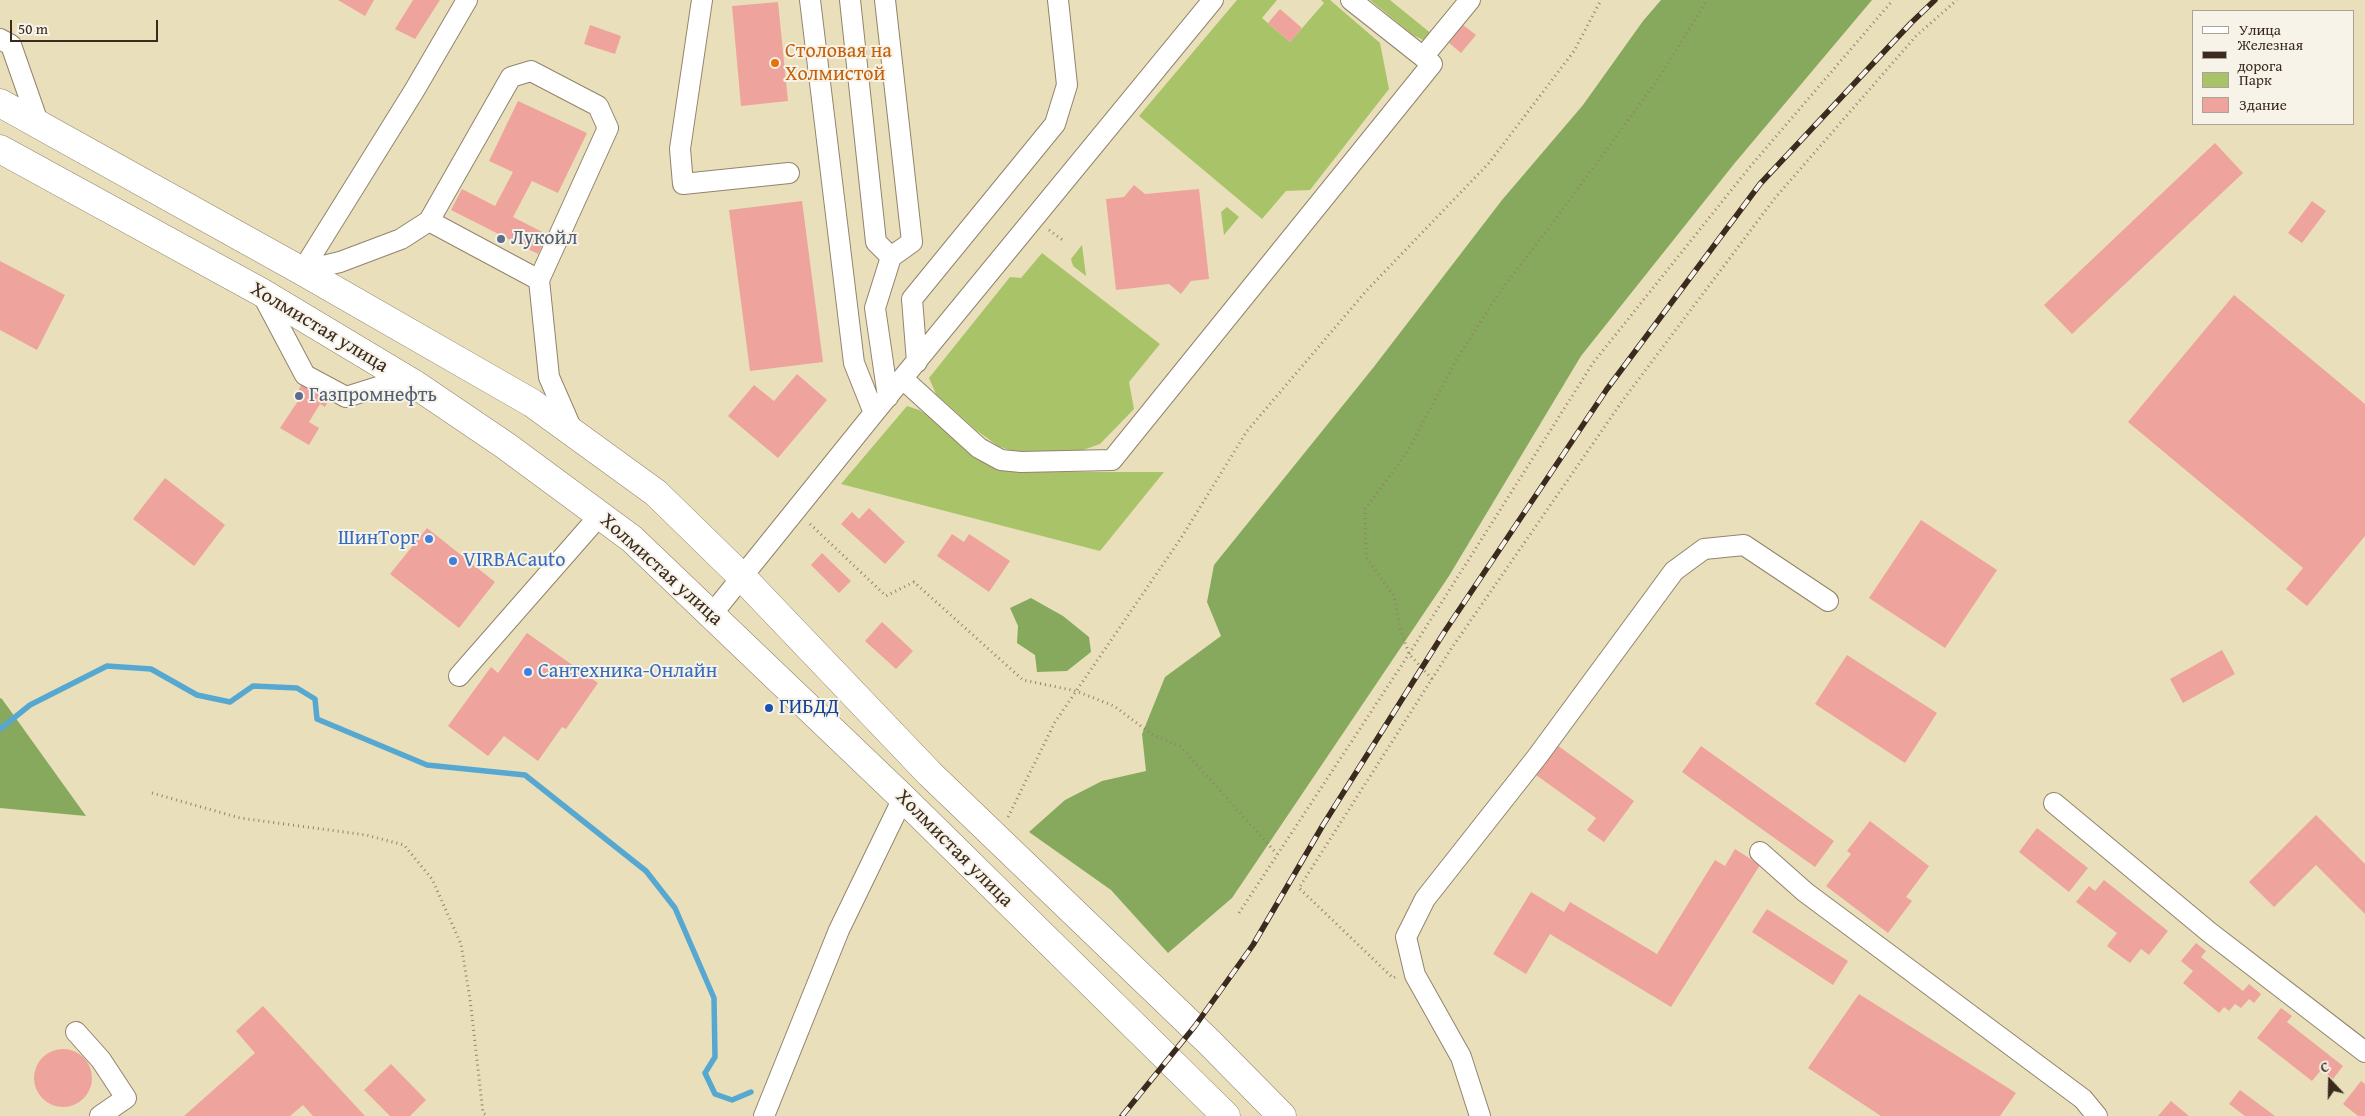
<!DOCTYPE html>
<html>
<head>
<meta charset="utf-8">
<style>
	body { margin:0 }
	#map { position:relative; width:2365px; height:1116px; overflow:hidden; background:#eadfbb; font-family:"Gentium Book Plus",serif }
	canvas { display:block }
	.legend { position:absolute; left:2192px; top:10px; width:162px; height:115px; box-sizing:border-box; background:#f7f3e8; border:1px solid #aca397; margin:0; padding:6px 9px; list-style:none; font-size:15px; color:#3b2a1e }
	.legend li { display:flex; align-items:center; gap:10px; height:25px }
	.legend b { width:25px; border:1px solid #aca397 }
	.north { position:absolute; left:2305px; top:1056px; width:50px; height:50px; -webkit-text-stroke:4px #f7f3e8; paint-order:stroke; rotate:339deg; font-size:14px; font-weight:700; line-height:20px; text-align:center; color:#3b2a1e }
	.north::after { content:''; display:block; margin:auto; width:18px; height:22px; background:#3b2a1e; clip-path:polygon(50% 0,100% 100%,50% 72%,0 100%) }
	.scale { position:absolute; left:10px; top:20px; width:148px; height:22px; box-sizing:border-box; border:2px solid #3b2a1e; border-top:0; padding-left:6px; font-size:15px; line-height:18px; white-space:nowrap; color:#3b2a1e; -webkit-text-stroke:4px #f7f3e8; paint-order:stroke }
</style>
</head>
<body>
<div id="map">
<canvas width="2365" height="1116"></canvas>
<ul class="legend">
<li><b style="height:6px;background:#fff"></b>Улица</li>
<li><b style="height:6px;background:#3b2a1e"></b>Железная дорога</li>
<li><b style="height:14px;background:#a9c369"></b>Парк</li>
<li><b style="height:14px;background:#eea39c"></b>Здание</li>
</ul>
<div class="north">С</div>
<div class="scale">50 m</div>
</div>
<script>
const ctx = document.querySelector('canvas').getContext('2d');
ctx.lineJoin = 'round';
function paint(path, color) {
  ctx.fillStyle = color;
  ctx.fill(path, 'evenodd');
}
function shape(rows) {
  const path = new Path2D();
  for (const r of rows) {
    if (r.length === 3) {
      path.moveTo(r[0] + r[2], r[1]);
      path.arc(r[0], r[1], r[2], 0, 2 * Math.PI);
      continue;
    }
    path.moveTo(r[0], r[1]);
    for (let i = 2; i < r.length; i += 2) path.lineTo(r[i], r[i + 1]);
  }
  return path;
}
function strokePath(path, color, width, dash) {
  ctx.strokeStyle = color;
  ctx.lineWidth = width;
  ctx.lineCap = dash ? 'butt' : 'round';
  ctx.setLineDash(dash || []);
  ctx.stroke(path);
}
function label(font, color, halo, rows, align = 'center') {
  ctx.font = font + ' "Gentium Book Plus",serif';
  ctx.lineWidth = 4;
  ctx.setLineDash([]);
  ctx.textBaseline = 'middle';
  ctx.strokeStyle = halo;
  ctx.fillStyle = color;
  for (const [text, x, y, turn = 0] of rows) {
    ctx.save();
    ctx.translate(x, y);
    ctx.rotate((+turn || 0) * Math.PI / 180);
    ctx.textAlign = isNaN(turn) ? turn : align;
    if (halo) ctx.strokeText(text, 0, 0);
    ctx.fillText(text, 0, 0);
    ctx.restore();
  }
}
const green = shape([
	[1237,0,1277,0,1262,18,1290,42,1324,3,1321,0,1330,0,1380,43,1389,89,1310,190,1286,191,1262,219,1139,116],
	[1370,0,1390,0,1433,35,1423,40,1413,35],
	[1227,207,1239,217,1224,235,1221,212],
	[1082,245,1086,276,1073,266,1071,259],
	[1042,253,1160,344,1129,382,1134,409,1100,444,1083,450,1020,454,998,446,976,430,936,394,929,378,1010,277,1021,278],
	[907,406,919,410,931,417,980,458,1013,472,1164,472,1100,551,841,484]
]);
const forest = shape([
	[1661,0,1872,0,1734,164,1581,356,1449,576,1232,898,1168,953,1111,890,1029,832,1065,800,1102,781,1146,771,1142,734,1165,677,1221,636,1207,602,1214,565,1373,368,1502,200,1583,105,1643,21],
	[1031,598,1063,616,1089,637,1091,652,1067,671,1037,672,1035,655,1017,643,1018,626,1010,608],
	[0,698,2,699,86,816,0,808]
]);
const stream = shape([
	[0,729,30,705,107,666,151,669,197,695,230,702,253,686,297,688,315,699,317,719,427,765,525,775,646,871,675,908,714,998,715,1057,705,1073,715,1094,732,1100,751,1092]
]);
const building = shape([
	[338,0,374,0,365,16],
	[413,0,440,0,415,39,395,29],
	[778,2,788,101,741,106,732,6],
	[1280,9,1302,28,1290,42,1268,23],
	[590,25,621,36,615,54,584,44],
	[1463,25,1476,35,1461,53,1449,43],
	[518,101,587,133,558,193,532,181,513,217,548,235,538,254,451,210,462,189,495,206,513,172,489,161],
	[2215,143,2243,173,2072,334,2044,305],
	[1134,185,1145,194,1199,189,1209,279,1191,281,1181,294,1169,284,1116,290,1106,199,1124,197],
	[802,201,823,362,750,371,729,210],
	[2312,201,2326,211,2302,243,2288,233],
	[0,261,65,295,37,350,0,330],
	[2234,295,2365,404,2365,536,2307,606,2286,589,2303,568,2128,422],
	[307,374,335,389,325,407,320,404,309,422,319,428,309,445,280,428,302,395,297,393],
	[797,374,827,400,778,458,728,416,754,385,774,401],
	[165,478,225,525,194,566,133,519],
	[869,508,905,542,885,564,841,524,852,512,859,519],
	[1921,520,1997,570,1945,648,1869,598],
	[427,528,495,582,459,628,390,574],
	[952,534,964,542,969,534,1010,561,989,592,937,556],
	[822,553,851,581,839,593,811,565],
	[882,622,913,651,896,669,865,641],
	[527,633,598,683,566,729,562,727,538,761,504,736,488,756,448,726,491,667,498,673],
	[2222,650,2235,674,2183,703,2170,679],
	[1847,655,1937,713,1905,763,1815,704],
	[1557,745,1634,801,1604,842,1587,830,1596,818,1536,775],
	[1701,746,1834,841,1815,867,1682,772],
	[2316,815,2365,864,2365,914,2316,865,2274,907,2249,882],
	[1870,821,1929,866,1906,897,1912,901,1888,933,1826,886,1851,854,1847,851],
	[2037,828,2088,868,2069,892,2019,852],
	[1735,849,1760,865,1671,1007,1550,934,1526,974,1493,954,1531,892,1564,912,1570,902,1657,954,1715,860,1725,866],
	[2104,880,2168,931,2149,955,2141,949,2130,963,2107,946,2117,933,2076,902,2089,886,2095,891],
	[1767,909,1848,961,1833,985,1752,932],
	[2196,943,2206,951,2201,957,2243,991,2249,984,2261,994,2254,1003,2249,999,2241,1008,2235,1004,2229,1011,2224,1007,2219,1013,2183,983,2193,971,2181,961],
	[1859,994,2016,1093,2000,1116,1881,1116,1808,1068],
	[263,1006,365,1116,313,1116,303,1105,290,1116,184,1116,255,1053,236,1031],
	[2281,1008,2292,1016,2287,1022,2343,1066,2333,1079,2322,1069,2312,1081,2257,1038],
	[63,1078,29],
	[391,1064,426,1100,410,1116,390,1116,364,1090],
	[2361,1081,2365,1084,2365,1116,2358,1116,2343,1104],
	[2240,1090,2275,1116,2245,1116,2229,1104],
	[2171,1101,2189,1116,2158,1116]
]);
const path = shape([
	[1049,230,1064,241],
	[810,524,886,596,914,582,1023,680,1076,691,1114,706,1153,735,1180,746,1277,854],
	[1432,679,1409,654,1400,628,1394,596,1366,557,1365,509,1406,454,1458,357,1501,290,1546,232,1659,78,1707,0],
	[152,793,240,818,366,835,404,845,432,879,461,944,470,999,483,1113,488,1116],
	[1008,817,1055,722,1181,538,1247,431,1367,290,1489,163,1574,51,1601,0],
	[1239,913,1409,654,1593,363,1749,168,1893,0],
	[1395,977,1393,978,1299,888,1451,649,1623,400,1775,198,1916,36,1957,0]
]);
const minor = shape([
	[702,0,680,149,683,184,789,173],
	[810,0,854,363,874,413],
	[850,0,876,242,891,257,875,308,888,397],
	[885,0,912,242,891,257],
	[0,39,11,45,39,125],
	[1423,57,1470,0],
	[429,221,511,77,531,71,598,106,608,128,539,280],
	[302,271,340,262,401,239,429,221,539,280,549,377,573,432],
	[302,271,414,91,467,0],
	[261,292,305,375,346,397,381,386,416,385],
	[917,362,912,299,1055,124,1067,85,1058,0],
	[903,379,979,448,1001,460,1021,462,1112,460,1432,64,1351,0],
	[712,614,874,413,1213,0],
	[459,676,600,515],
	[2054,803,2209,932,2365,1052],
	[1760,852,1805,892,2083,1099,2097,1116],
	[76,1032,101,1060,126,1098,100,1116],
	[764,1116,839,930,903,798],
	[1480,1116,1461,1057,1415,975,1406,937,1425,899,1537,757,1674,571,1704,549,1744,545,1828,601]
]);
const highway = shape([
	[0,103,302,271,532,403,656,493,741,576,930,774,1209,1042,1282,1116],
	[0,149,261,292,416,385,506,446,632,539,903,798,1226,1116]
]);
const rail = shape([
	[1122,1116,1195,1026,1253,945,1323,825,1445,631,1607,389,1760,184,1911,23,1935,0]
]);
const markers = [
	[775,63,5,"#e8710a"],
	[501,239,5,"#5c6f8a"],
	[299,396,5,"#5c6f8a"],
	[429,539,5,"#3f7fe0"],
	[453,561,5,"#3f7fe0"],
	[528,672,5,"#3f7fe0"],
	[769,708,5,"#1a4fb4"]
];
const foodNames = [
	["Столовая на",785,52],
	["Холмистой",785,75]
];
const serviceNames = [
	["Лукойл",511,239],
	["Газпромнефть",309,396]
];
const streetNames = [
	["Холмистая улица",319,328,31],
	["Холмистая улица",661,570,42],
	["Холмистая улица",954,849,45]
];
const shopNames = [
	["ШинТорг",419,539,"right"],
	["VIRBACauto",463,561],
	["Сантехника-Онлайн",538,672]
];
const transitNames = [
	["ГИБДД",779,708]
];
paint(green, '#a9c369');
paint(forest, '#86a95d');
strokePath(stream, '#56a8d1', 5.5);
paint(building, '#eea39c');
strokePath(minor, '#92846c', 22);
strokePath(highway, '#92846c', 29);
strokePath(path, '#92846c', 3, [1, 4]);
strokePath(minor, '#fff', 20);
strokePath(highway, '#fff', 28);
strokePath(rail, '#3b2a1e', 5.5);
strokePath(rail, '#f7f3e8', 4, [11]);
for (const [x, y, r, color] of markers) {
  const dot = new Path2D();
  dot.arc(x, y, r, 0, 2 * Math.PI);
  ctx.fillStyle = color;
  ctx.fill(dot);
  strokePath(dot, '#f7f3e8', 2);
}
label('20px', '#c56008', '#f7f3e8', foodNames, 'left');
label('20px', '#4e5e75', '#f7f3e8', serviceNames, 'left');
label('20px', '#3b2a1e', '#f7f3e8', streetNames);
label('20px', '#366cbe', '#f7f3e8', shopNames, 'left');
label('20px', '#164399', '#f7f3e8', transitNames, 'left');
</script>
</body>
</html>
